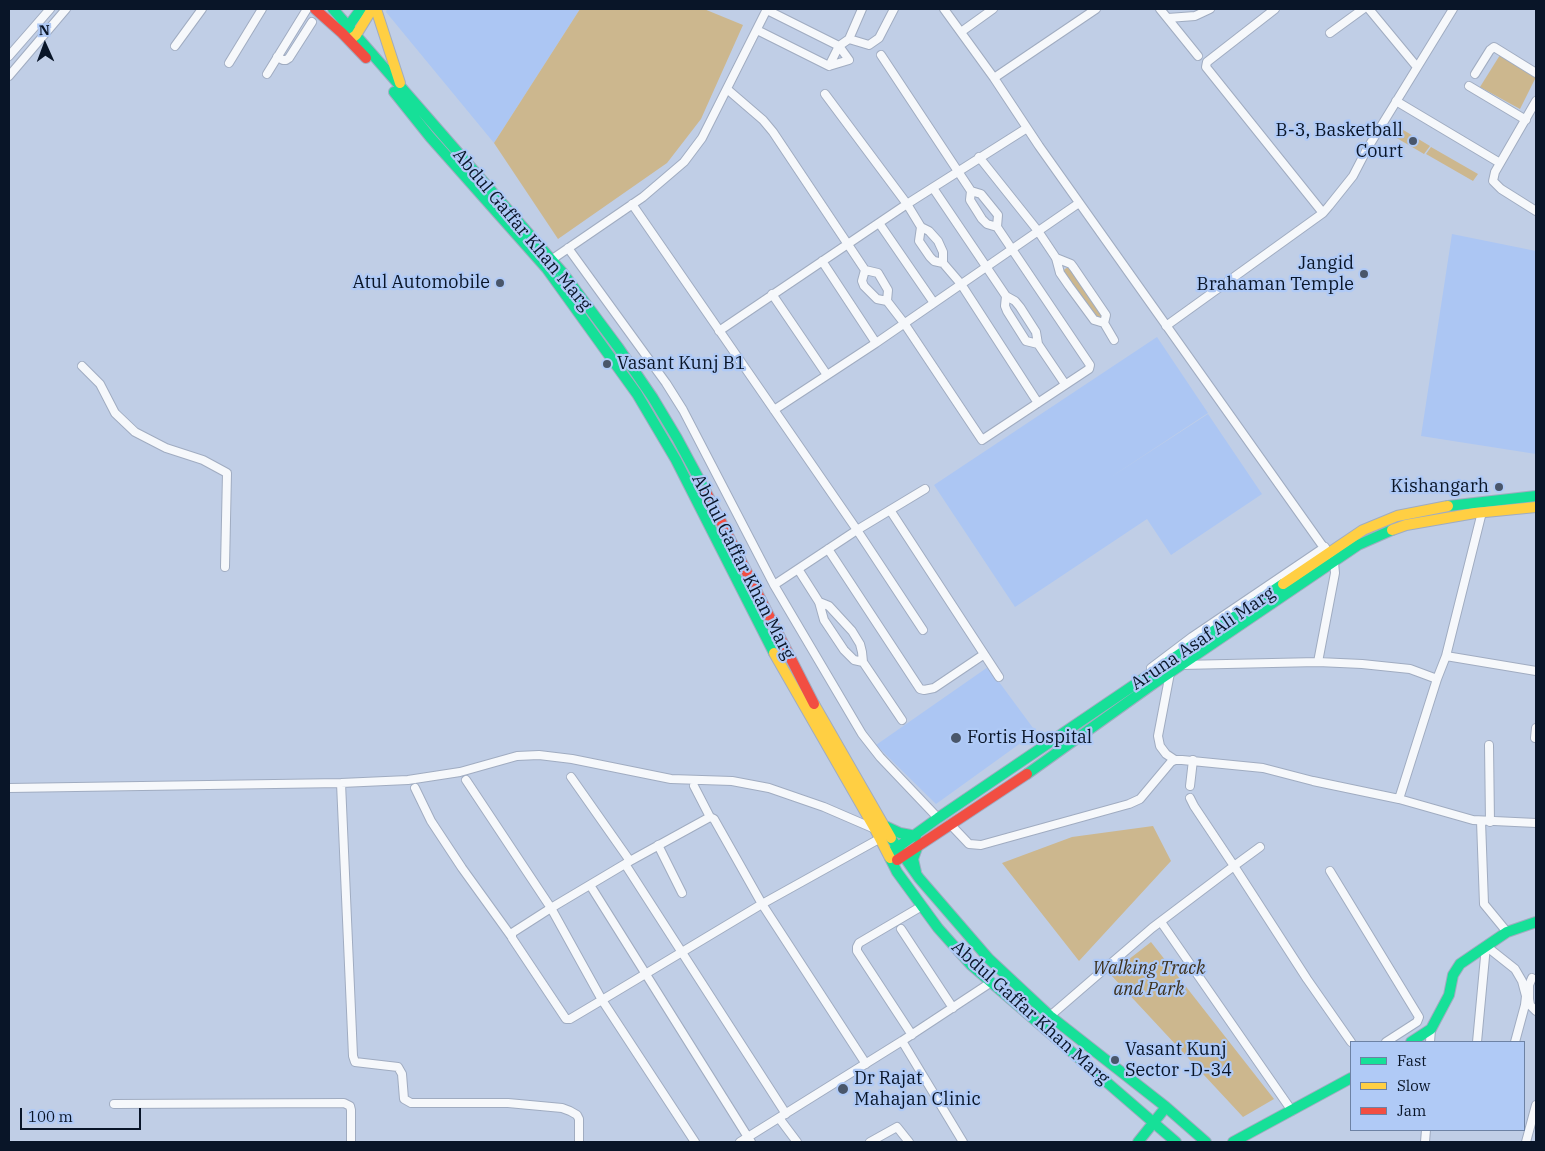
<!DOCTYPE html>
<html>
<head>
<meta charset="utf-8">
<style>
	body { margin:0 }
	#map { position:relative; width:1545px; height:1151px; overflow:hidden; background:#c0cee6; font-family:"IBM Plex Serif",serif }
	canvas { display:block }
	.frame { position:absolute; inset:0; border:10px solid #091528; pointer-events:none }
	.legend { position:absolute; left:1350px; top:1041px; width:175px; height:90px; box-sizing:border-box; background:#b0caf6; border:1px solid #6d82a4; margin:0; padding:6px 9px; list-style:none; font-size:15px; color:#091528 }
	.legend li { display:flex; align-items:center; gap:10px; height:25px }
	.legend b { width:25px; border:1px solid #6d82a4 }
	.north { position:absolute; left:20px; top:20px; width:50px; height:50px; -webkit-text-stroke:4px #b0caf6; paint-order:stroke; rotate:358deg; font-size:14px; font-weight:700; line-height:20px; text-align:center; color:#091528 }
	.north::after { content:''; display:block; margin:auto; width:18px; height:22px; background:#091528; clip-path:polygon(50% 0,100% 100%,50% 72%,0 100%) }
	.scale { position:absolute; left:20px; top:1108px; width:121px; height:22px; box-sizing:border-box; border:2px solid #091528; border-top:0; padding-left:6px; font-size:15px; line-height:18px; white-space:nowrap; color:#091528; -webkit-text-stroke:4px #b0caf6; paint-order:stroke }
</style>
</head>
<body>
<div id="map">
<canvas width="1545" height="1151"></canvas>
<div class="frame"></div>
<ul class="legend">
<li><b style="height:6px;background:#16e098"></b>Fast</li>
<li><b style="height:6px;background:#ffcf43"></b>Slow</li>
<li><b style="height:6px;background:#f24e42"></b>Jam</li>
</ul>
<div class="north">N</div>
<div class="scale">100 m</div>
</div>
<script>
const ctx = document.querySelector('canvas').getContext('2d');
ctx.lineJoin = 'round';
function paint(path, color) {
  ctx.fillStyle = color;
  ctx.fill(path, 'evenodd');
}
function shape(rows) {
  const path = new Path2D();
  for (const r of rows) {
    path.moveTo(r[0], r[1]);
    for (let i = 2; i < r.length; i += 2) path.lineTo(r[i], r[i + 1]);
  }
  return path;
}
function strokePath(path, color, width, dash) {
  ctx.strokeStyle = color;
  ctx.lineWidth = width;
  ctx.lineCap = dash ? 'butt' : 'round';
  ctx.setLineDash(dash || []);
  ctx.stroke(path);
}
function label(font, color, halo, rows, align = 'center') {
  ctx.font = font + ' "IBM Plex Serif",serif';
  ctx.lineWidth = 4.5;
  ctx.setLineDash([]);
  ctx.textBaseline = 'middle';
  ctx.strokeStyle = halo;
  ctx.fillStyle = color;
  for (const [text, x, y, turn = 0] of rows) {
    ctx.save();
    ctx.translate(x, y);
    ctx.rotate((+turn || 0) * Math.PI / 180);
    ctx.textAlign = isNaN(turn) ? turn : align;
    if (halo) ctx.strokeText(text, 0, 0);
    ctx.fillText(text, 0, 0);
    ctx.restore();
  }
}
const built = shape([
	[387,9,580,9,494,143,386,12],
	[1452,234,1536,251,1536,454,1421,436],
	[1157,337,1208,413,1108,479,1208,414,1262,494,1171,555,1147,519,1015,607,934,485],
	[988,667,1036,732,936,804,876,745]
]);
const green = shape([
	[580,9,704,9,743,25,701,119,667,163,558,239,494,143],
	[1500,55,1536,77,1520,109,1480,87],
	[1400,128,1430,146,1424,154,1395,137],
	[1431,147,1478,174,1473,181,1426,154],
	[1071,265,1107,324,1096,319,1062,271],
	[1153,826,1171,861,1079,961,1002,863,1072,837],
	[1151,942,1274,1099,1243,1117,1110,974]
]);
const street = shape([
	[944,9,994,78,1039,146,1334,562,1335,573,1318,662],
	[1160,9,1198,56],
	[1275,9,1207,62,1206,67,1323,213],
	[1369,9,1417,67],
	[1168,18,1195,16,1210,9],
	[757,30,829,66,849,60,839,46,767,10],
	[961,32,993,9],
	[1330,33,1363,9],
	[849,39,869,45,879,38,894,9],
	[175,46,202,9],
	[881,55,971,191,981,194,998,215,997,227],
	[9,56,50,9],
	[277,57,283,60,286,60,289,58,312,22],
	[229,63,262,9],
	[829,66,839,46,849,39,862,9],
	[267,74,307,9],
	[1475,74,1490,50,1494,47,1536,73],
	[9,76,66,9],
	[994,78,1096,9],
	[1469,86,1526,120],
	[727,89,763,120,773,132,865,270,878,273,888,290,887,301,904,323,982,440,1089,369,1090,365,997,227,987,224,982,219,970,200,971,191],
	[825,94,907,204,921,227,929,231,938,241,943,252,943,263],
	[1396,101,1500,163],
	[1536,101,1495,172,1493,181,1501,189,1536,211],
	[979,157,1038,231,1056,258,1060,273,1069,286,1094,320,1104,323,1114,340],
	[933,188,1006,296,1015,301,1020,307,1036,332,1038,344,1065,384],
	[632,204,857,530,923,630],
	[879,223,934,303],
	[921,227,919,241,930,257,934,261,943,263,961,284,1038,403],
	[568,248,666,383,683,410,774,585,862,734,880,757,938,818],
	[1056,258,1071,264,1074,268,1106,315,1104,323],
	[551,260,643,197,684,162,702,138,767,9],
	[822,261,876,343],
	[865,270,862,281,864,286,877,299,887,301],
	[772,294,827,375],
	[1006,296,1005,306,1007,311,1026,341,1038,344],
	[1166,326,1323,213,1329,206,1353,176,1367,149,1453,9],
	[719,331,907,204,1027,128],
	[82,366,100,384,115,413,135,432,166,448,203,460,227,473,225,567],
	[774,410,876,343,1079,203],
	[890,510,999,677],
	[828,549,920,689,924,690,934,688,983,655],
	[798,569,819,602,824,620,844,650,854,660,863,662],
	[774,585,857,530,925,489],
	[819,602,829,606,852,631,860,644,862,652,863,662,902,720],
	[1446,656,1536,671],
	[1181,665,1318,662,1362,664,1410,669,1437,679,1399,799],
	[1151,668,1192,637,1325,547],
	[1170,673,1158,736,1160,746,1166,754,1175,760],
	[1437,679,1446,656,1482,512],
	[1535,738,1536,728],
	[1489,745,1490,822],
	[571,777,630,861],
	[466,780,551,908,602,1000,570,1019,566,1019,512,938,512,933,551,908,630,861,710,817,714,819,762,904,866,1064],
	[341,783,353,1056,355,1062,398,1067,402,1074,404,1099,411,1103,508,1103,562,1108,570,1111,577,1115,579,1119,579,1142],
	[694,786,710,817],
	[1190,786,1193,760],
	[9,788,341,783,408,780,460,772,517,756,539,755,572,759,671,779,732,781,769,788,824,807,875,829],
	[415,788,431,821,462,868,511,936],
	[1190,798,1194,806,1234,866,1260,847],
	[1481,821,1484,904,1507,932],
	[950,824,969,844,981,845,1129,804,1140,799,1171,762,1175,760,1182,760,1263,768,1313,781,1399,799,1473,820,1536,823],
	[658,845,682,893],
	[625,864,786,1114],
	[1330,871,1419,1017,1417,1022,1386,1042],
	[590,885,751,1142],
	[1161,922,1292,1111],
	[901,929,953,1008],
	[1486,946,1515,969,1522,981,1526,996,1525,1005,1515,1042],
	[1532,978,1529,985,1529,999,1530,1005,1536,1011],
	[1050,1016,1152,928,1234,866,1307,979,1351,1042],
	[912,1035,857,951,857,947,859,943,922,906],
	[902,1041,963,1142],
	[1430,1042,1431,1029],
	[1477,1042,1486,946],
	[114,1104,344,1103,350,1106,351,1110,351,1142],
	[779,1118,797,1142],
	[695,1142,602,1000,762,904,879,839],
	[740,1142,902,1041,990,983],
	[870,1142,897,1127,909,1142],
	[1425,1142,1426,1130],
	[1526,1142,1536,1105]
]);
const fast = shape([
	[333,9,563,273,618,347,653,398,677,438,705,490],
	[344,32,361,9],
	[394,92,430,137,547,269,637,394,676,460,774,653],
	[1448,506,1536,496],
	[1027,774,1153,684,1358,545,1392,530],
	[885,826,900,833,916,836],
	[891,838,919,878,989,959,1050,1016,1166,1107,1206,1142],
	[891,852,938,818,1283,584],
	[890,858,897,872,938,928,971,965,1176,1142],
	[916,872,913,859,918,845],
	[1411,1042,1431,1029,1449,995,1453,975,1460,964,1507,932,1536,922],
	[1138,1142,1166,1107],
	[1233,1142,1351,1078]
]);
const slow = shape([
	[376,9,400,83],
	[349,40,356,35,372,9],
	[1392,530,1406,525,1475,513,1536,507],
	[1283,584,1363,530,1397,516,1448,506],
	[774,653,875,829,890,858],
	[814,704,891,838]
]);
const jam = shape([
	[315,9,342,33,366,58],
	[705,490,814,704],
	[897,860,1027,774]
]);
const markers = [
	[1413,141,5,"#49566a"],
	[1364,274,5,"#49566a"],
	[500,283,5,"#49566a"],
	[607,364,5,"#49566a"],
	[1499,487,5,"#49566a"],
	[956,738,6,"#49566a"],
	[1115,1060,5,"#49566a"],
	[843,1089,6,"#49566a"]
];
const poiNames = [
	["B-3, Basketball",1403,131],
	["Court",1403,152],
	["Jangid",1354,264],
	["Brahaman Temple",1354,285],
	["Atul Automobile",490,283],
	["Vasant Kunj B1",617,364,"left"],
	["Kishangarh",1489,487],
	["Fortis Hospital",967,738,"left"],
	["Vasant Kunj",1125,1050,"left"],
	["Sector -D-34",1125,1071,"left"],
	["Dr Rajat",854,1079,"left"],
	["Mahajan Clinic",854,1100,"left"]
];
const streetNames = [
	["Abdul Gaffar Khan Marg",522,230,50],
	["Abdul Gaffar Khan Marg",743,567,63],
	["Aruna Asaf Ali Marg",1203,639,-34],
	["Abdul Gaffar Khan Marg",1030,1013,42]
];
const parkNames = [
	["Walking Track",1149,969],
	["and Park",1149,990]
];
paint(built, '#acc6f3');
paint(green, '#ccb78e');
strokePath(street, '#a0acc1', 10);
strokePath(fast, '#a0acc1', 12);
strokePath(slow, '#a0acc1', 12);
strokePath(jam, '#a0acc1', 12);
strokePath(street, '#f6f8fb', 8);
strokePath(fast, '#16e098', 10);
strokePath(slow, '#ffcf43', 10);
strokePath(jam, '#f24e42', 10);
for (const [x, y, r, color] of markers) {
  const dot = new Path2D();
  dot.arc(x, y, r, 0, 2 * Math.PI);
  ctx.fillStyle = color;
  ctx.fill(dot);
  strokePath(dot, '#b0caf6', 2);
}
label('18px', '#091528', '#b0caf6', poiNames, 'right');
label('18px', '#091528', '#b0caf6', streetNames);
label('italic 18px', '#3d311d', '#b0caf6', parkNames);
</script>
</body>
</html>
